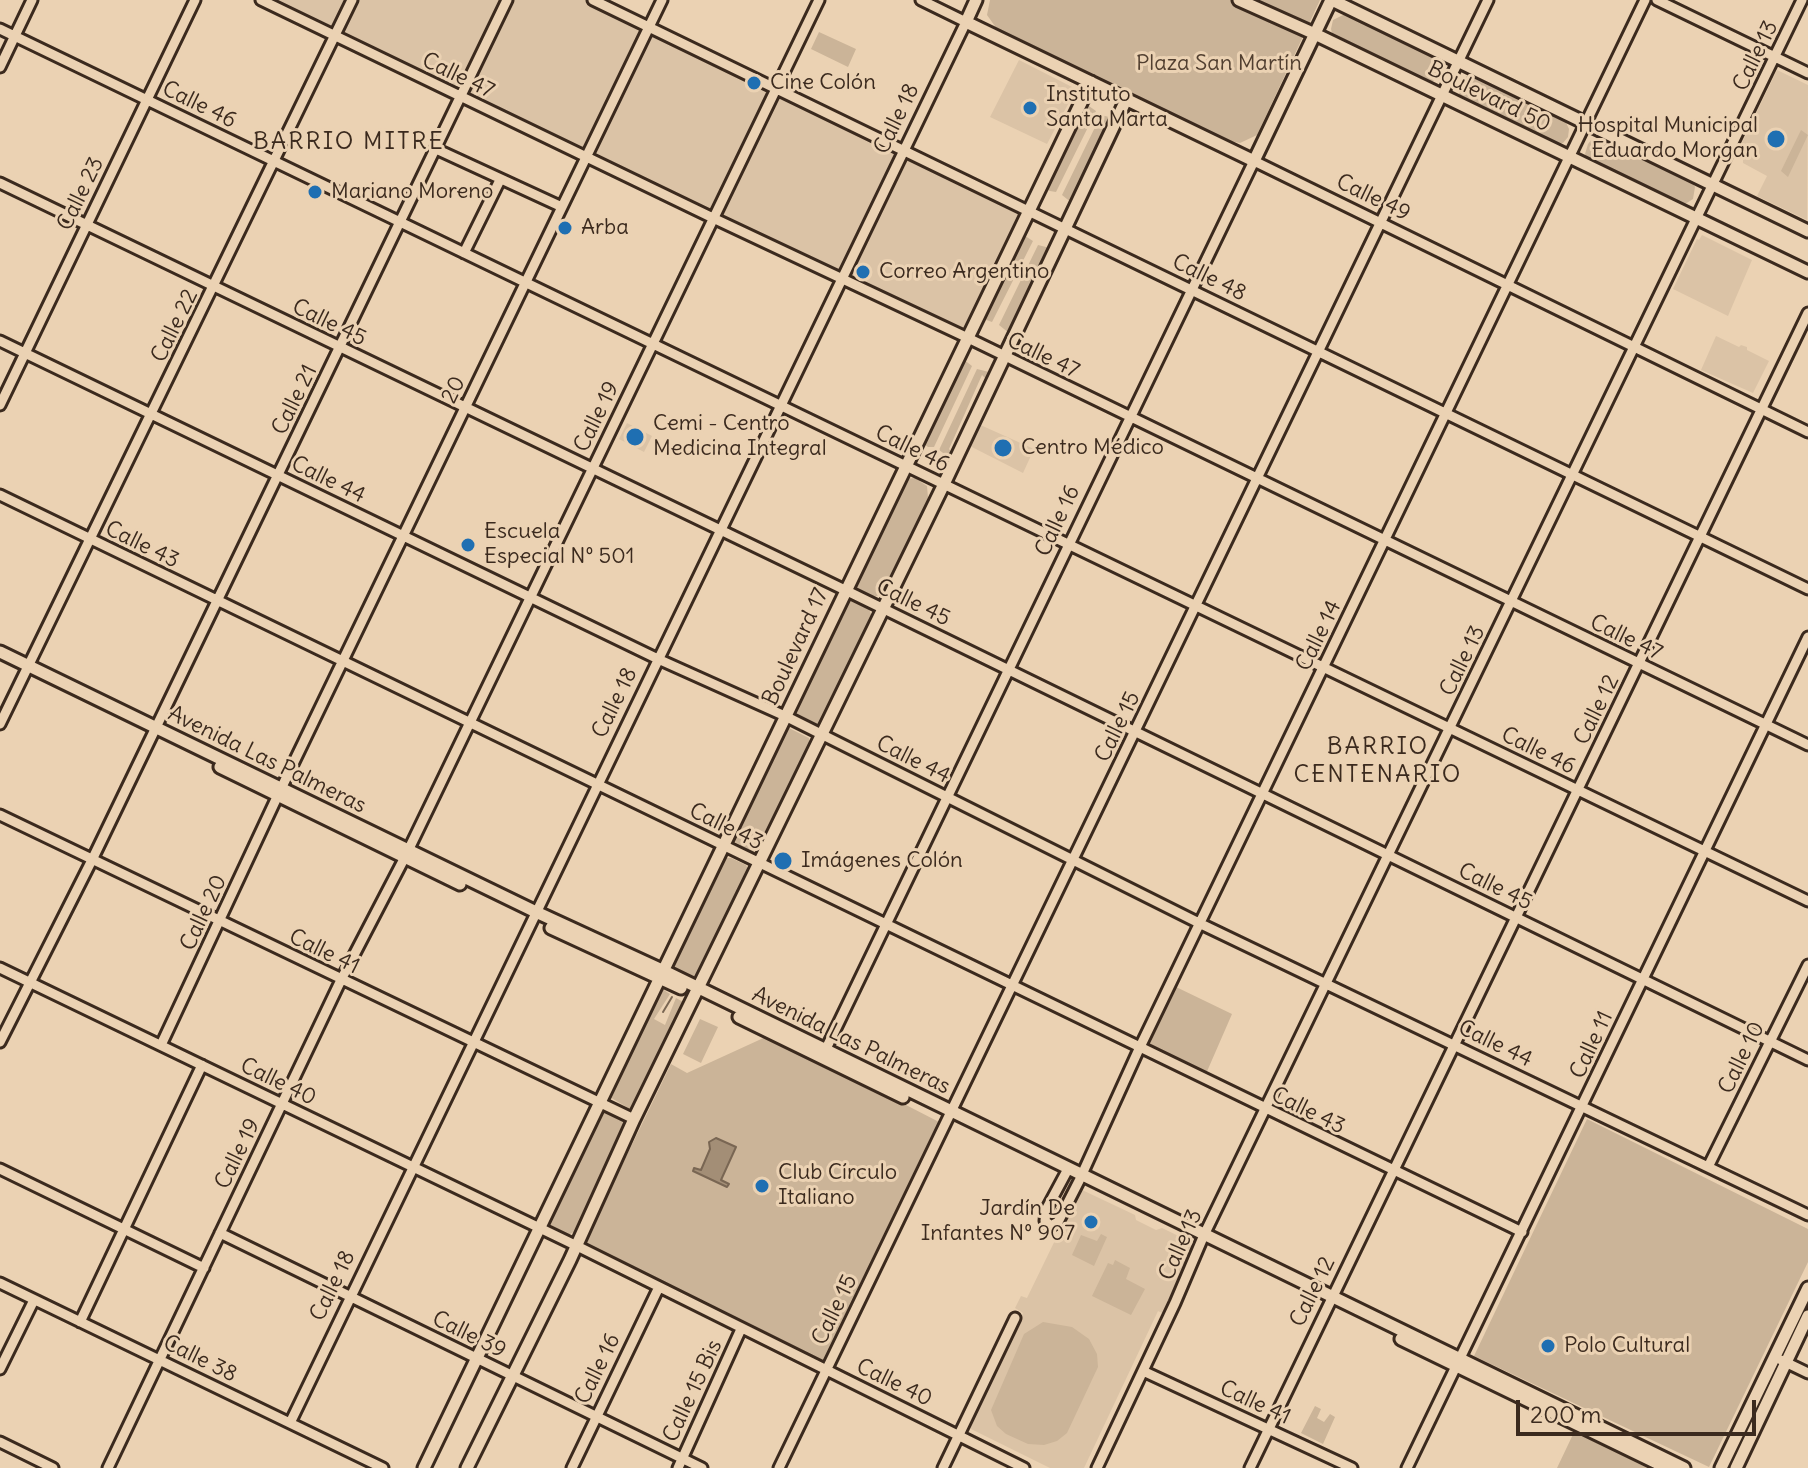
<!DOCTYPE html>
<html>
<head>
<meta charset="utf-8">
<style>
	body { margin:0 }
	#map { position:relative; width:1808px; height:1468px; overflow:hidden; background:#ebd2b3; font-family:Delius,sans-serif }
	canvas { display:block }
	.scale { position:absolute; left:1516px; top:1400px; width:240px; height:36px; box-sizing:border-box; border:4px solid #3b2a1e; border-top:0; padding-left:10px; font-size:24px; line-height:28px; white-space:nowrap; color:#3b2a1e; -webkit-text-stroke:6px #ebd2b3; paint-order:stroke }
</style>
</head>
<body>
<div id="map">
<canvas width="1808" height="1468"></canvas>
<div class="scale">200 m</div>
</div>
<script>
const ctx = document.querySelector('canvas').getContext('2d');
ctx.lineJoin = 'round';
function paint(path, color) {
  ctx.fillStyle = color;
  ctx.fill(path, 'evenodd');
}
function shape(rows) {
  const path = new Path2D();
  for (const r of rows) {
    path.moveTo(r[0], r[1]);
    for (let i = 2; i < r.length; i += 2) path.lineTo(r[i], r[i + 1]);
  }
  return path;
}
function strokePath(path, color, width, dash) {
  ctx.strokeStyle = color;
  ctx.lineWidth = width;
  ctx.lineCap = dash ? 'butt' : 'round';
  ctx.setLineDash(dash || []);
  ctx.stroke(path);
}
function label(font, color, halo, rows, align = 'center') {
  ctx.font = font + ' Delius,sans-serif';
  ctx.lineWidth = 6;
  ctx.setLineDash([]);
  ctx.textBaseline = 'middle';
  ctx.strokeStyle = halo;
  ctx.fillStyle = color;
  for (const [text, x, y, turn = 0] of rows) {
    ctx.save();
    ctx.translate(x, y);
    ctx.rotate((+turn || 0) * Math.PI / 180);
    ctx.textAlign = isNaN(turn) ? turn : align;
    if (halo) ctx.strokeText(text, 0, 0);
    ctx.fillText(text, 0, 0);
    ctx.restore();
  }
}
const built = shape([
	[262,0,593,0,1029,212,968,338],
	[1019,60,1076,89,1047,144,990,117],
	[1777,70,1808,85,1807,220,1757,196,1767,176,1743,163,1743,158,1736,155],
	[1702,235,1752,260,1728,316,1673,289,1697,239,1699,240],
	[1716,336,1739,347,1741,345,1747,347,1747,350,1769,361,1753,393,1701,370],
	[627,423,652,436,644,452,619,439],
	[976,423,1034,449,1023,473,966,444],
	[1080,1189,1135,1215,1136,1220,1156,1230,1162,1228,1193,1243,1194,1248,1164,1314,1158,1311,1084,1468,1050,1468,971,1429,971,1424,1023,1313,1015,1308,1021,1296,1027,1298]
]);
const green = shape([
	[990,0,1320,0,1257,135,1240,143,1230,141,997,29,987,15],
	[1345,14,1436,56,1441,69,1438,78,1431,82,1422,83,1333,37,1331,29,1333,20],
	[819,32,856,49,848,67,811,49],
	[1469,75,1477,77,1563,116,1569,129,1568,137,1563,143,1550,145,1460,99,1458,86,1462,79],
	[1086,104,1096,111,1056,192,1050,191,1044,188],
	[1101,115,1113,118,1072,203,1062,195],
	[1801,130,1808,135,1788,177,1781,171],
	[1603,138,1690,179,1695,187,1693,199,1682,206,1588,161,1585,154,1588,144,1592,139],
	[1022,234,1033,241,992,322,981,318],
	[1038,245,1050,248,1009,333,999,325],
	[963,359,972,366,934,447,928,447,923,443],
	[977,369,989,372,986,379,982,375,949,449,952,453,950,458,939,450],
	[915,478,927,486,928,498,885,593,874,597,858,590,855,581,904,479],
	[852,600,869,609,873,620,820,726,817,727,801,720,794,708,845,602],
	[789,728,809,738,810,748,759,851,752,852,735,842,732,837,785,730],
	[725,858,731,858,746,865,750,873,698,979,695,980,671,970,671,964],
	[1174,986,1232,1014,1205,1076,1149,1046],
	[659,987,670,994,654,1019,665,1025,676,998,685,1003,636,1107,630,1109,608,1096],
	[700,1019,718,1027,701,1063,683,1054],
	[770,1035,941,1123,826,1363,582,1248,671,1064,687,1073],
	[607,1111,623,1118,626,1129,576,1231,568,1235,548,1224,600,1112],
	[1587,1119,1808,1229,1808,1262,1709,1467,1474,1356],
	[1101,1234,1107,1237,1094,1266,1072,1255,1081,1235,1097,1241],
	[1115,1260,1130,1268,1126,1279,1145,1289,1131,1315,1092,1296,1108,1263,1113,1265],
	[1043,1322,1072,1327,1089,1339,1097,1354,1098,1367,1067,1433,1057,1441,1044,1445,1028,1444,1006,1434,997,1426,991,1410,1024,1334],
	[1315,1406,1321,1409,1317,1418,1324,1422,1330,1414,1335,1417,1323,1444,1301,1433],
	[1577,1426,1661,1468,1557,1468]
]);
const water = shape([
	[716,1138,736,1147,721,1180,729,1184,727,1187,693,1171,694,1168,701,1170,710,1149,709,1142,716,1138]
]);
const stream = shape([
	[663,1012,672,997]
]);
const minor = shape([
	[261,0,713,218,968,338,1808,745],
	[593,0,1808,589],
	[1657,0,1808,73],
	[0,29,1808,901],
	[0,67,32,0],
	[436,149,562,207],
	[0,183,845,590,1808,1060],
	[464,253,500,180],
	[0,341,658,659,785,716,1201,924,1808,1215],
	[0,405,195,0],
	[0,495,1522,1232],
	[0,724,352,0],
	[0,815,634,1119],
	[0,968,575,1245,1024,1468],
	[0,1042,92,860,507,0],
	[161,1045,278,795,662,0],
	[823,1055,1254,161,1808,432],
	[1708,1167,1808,965],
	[0,1169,204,1268],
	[1068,1169,1046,1210,1045,1221,1051,1226,1058,1222,1079,1181,1139,1049,1645,0],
	[220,1233,702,1468],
	[0,1283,383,1468],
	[80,1322,202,1065],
	[1781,1360,1808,1373],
	[0,1369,34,1300],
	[1143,1371,1352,1468],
	[290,1423,966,22,921,0],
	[0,1442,53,1468],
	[108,1468,341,980,405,857,819,0],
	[572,1468,659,1287],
	[678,1468,741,1329],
	[779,1468,1488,0],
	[943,1468,1015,1318],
	[1097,1468,1175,1303,1204,1235,1802,0],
	[1250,1468,1808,313],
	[1407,1468,1808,637]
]);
const major = shape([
	[976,0,966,22,1254,161,1331,0],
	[1239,0,1315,34,1808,272],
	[1332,0,1808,231],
	[0,652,536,912,662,970,1684,1468],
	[220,767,460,884],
	[551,928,681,988],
	[739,1017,903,1097],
	[1401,1339,1667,1468],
	[424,1468,1091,82],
	[467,1468,570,1260,634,1119,944,484,1126,100],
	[1721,1468,1808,1288],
	[1736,1468,1808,1316]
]);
const markers = [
	[754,83,8,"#1f6fb2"],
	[1030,108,8,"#1f6fb2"],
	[1776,139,10,"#1f6fb2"],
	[315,192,8,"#1f6fb2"],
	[565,228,8,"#1f6fb2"],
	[863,272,8,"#1f6fb2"],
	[635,437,10,"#1f6fb2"],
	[1003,448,10,"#1f6fb2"],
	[468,545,8,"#1f6fb2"],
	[783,861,10,"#1f6fb2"],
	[762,1186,8,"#1f6fb2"],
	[1091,1222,8,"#1f6fb2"],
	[1548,1346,8,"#1f6fb2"]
];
const streetNames = [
	["Calle 13",1756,56,-64],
	["Calle 47",458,76,26],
	["Boulevard 50",1489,97,26],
	["Calle 46",199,105,26],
	["Calle 18",897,119,-64],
	["Calle 23",81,194,-64],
	["Calle 49",1373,198,26],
	["Calle 48",1209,278,26],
	["Calle 45",329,323,26],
	["Calle 22",175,326,-64],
	["Calle 47",1043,356,26],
	["20",454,390,-64],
	["Calle 21",295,400,-64],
	["Calle 19",597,417,-64],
	["Calle 46",912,449,26],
	["Calle 44",328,480,26],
	["Calle 16",1058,521,-65],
	["Calle 43",142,545,26],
	["Calle 45",913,603,26],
	["Calle 14",1319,636,-64],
	["Calle 47",1626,638,26],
	["Boulevard 17",796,647,-65],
	["Calle 13",1463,661,-64],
	["Calle 18",615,703,-64],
	["Calle 12",1597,710,-64],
	["Calle 15",1118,727,-64],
	["Calle 46",1538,751,26],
	["Avenida Las Palmeras",267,760,26],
	["Calle 44",913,760,27],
	["Calle 43",726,827,26],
	["Calle 45",1495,887,26],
	["Calle 20",204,913,-65],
	["Calle 41",324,952,26],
	["Avenida Las Palmeras",851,1041,26],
	["Calle 44",1495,1044,26],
	["Calle 11",1592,1045,-65],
	["Calle 10",1742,1058,-64],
	["Calle 40",278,1082,26],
	["Calle 43",1308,1111,26],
	["Calle 19",238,1154,-64],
	["Calle 13",1181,1245,-66],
	["Calle 18",333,1286,-64],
	["Calle 12",1313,1292,-64],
	["Calle 15",835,1310,-64],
	["Calle 39",469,1335,26],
	["Calle 38",200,1359,26],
	["Calle 16",598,1369,-64],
	["Calle 40",894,1383,26],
	["Calle 15 Bis",693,1391,-65],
	["Calle 41",1255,1403,25]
];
const parkNames = [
	["Plaza San Martín",1219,64]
];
const poiNames = [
	["Cine Colón",770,83],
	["Instituto",1046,95],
	["Santa Marta",1046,120],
	["Hospital Municipal",1758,126,"right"],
	["Eduardo Morgan",1758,151,"right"],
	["Mariano Moreno",331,192],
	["Arba",581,228],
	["Correo Argentino",879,272],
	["Cemi - Centro",653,424],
	["Medicina Integral",653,449],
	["Centro Médico",1021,448],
	["Escuela",484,532],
	["Especial Nº 501",484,557],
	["Imágenes Colón",801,861],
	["Club Círculo",778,1173],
	["Italiano",778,1198],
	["Jardín De",1075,1209,"right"],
	["Infantes Nº 907",1075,1234,"right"],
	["Polo Cultural",1564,1346]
];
const neighbourhoodNames = [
	["BARRIO MITRE",349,142],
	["BARRIO",1378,747],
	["CENTENARIO",1378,775]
];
paint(built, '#dbc3a6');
paint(green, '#cbb498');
paint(water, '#a38e76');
strokePath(water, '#796653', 2);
strokePath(stream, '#796653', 2);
strokePath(minor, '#3b2a1e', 15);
strokePath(major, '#3b2a1e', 17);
strokePath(minor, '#ebd2b3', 9);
strokePath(major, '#ebd2b3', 11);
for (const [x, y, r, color] of markers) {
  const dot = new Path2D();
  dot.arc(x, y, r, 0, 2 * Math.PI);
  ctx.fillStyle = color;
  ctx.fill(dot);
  strokePath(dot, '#ebd2b3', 3);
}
label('22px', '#3b2a1e', '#ebd2b3', streetNames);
label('22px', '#513f30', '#ebd2b3', parkNames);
label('22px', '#3b2a1e', '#ebd2b3', poiNames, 'left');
ctx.letterSpacing = '2px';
label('24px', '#3b2a1e', '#ebd2b3', neighbourhoodNames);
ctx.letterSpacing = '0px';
</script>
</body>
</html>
